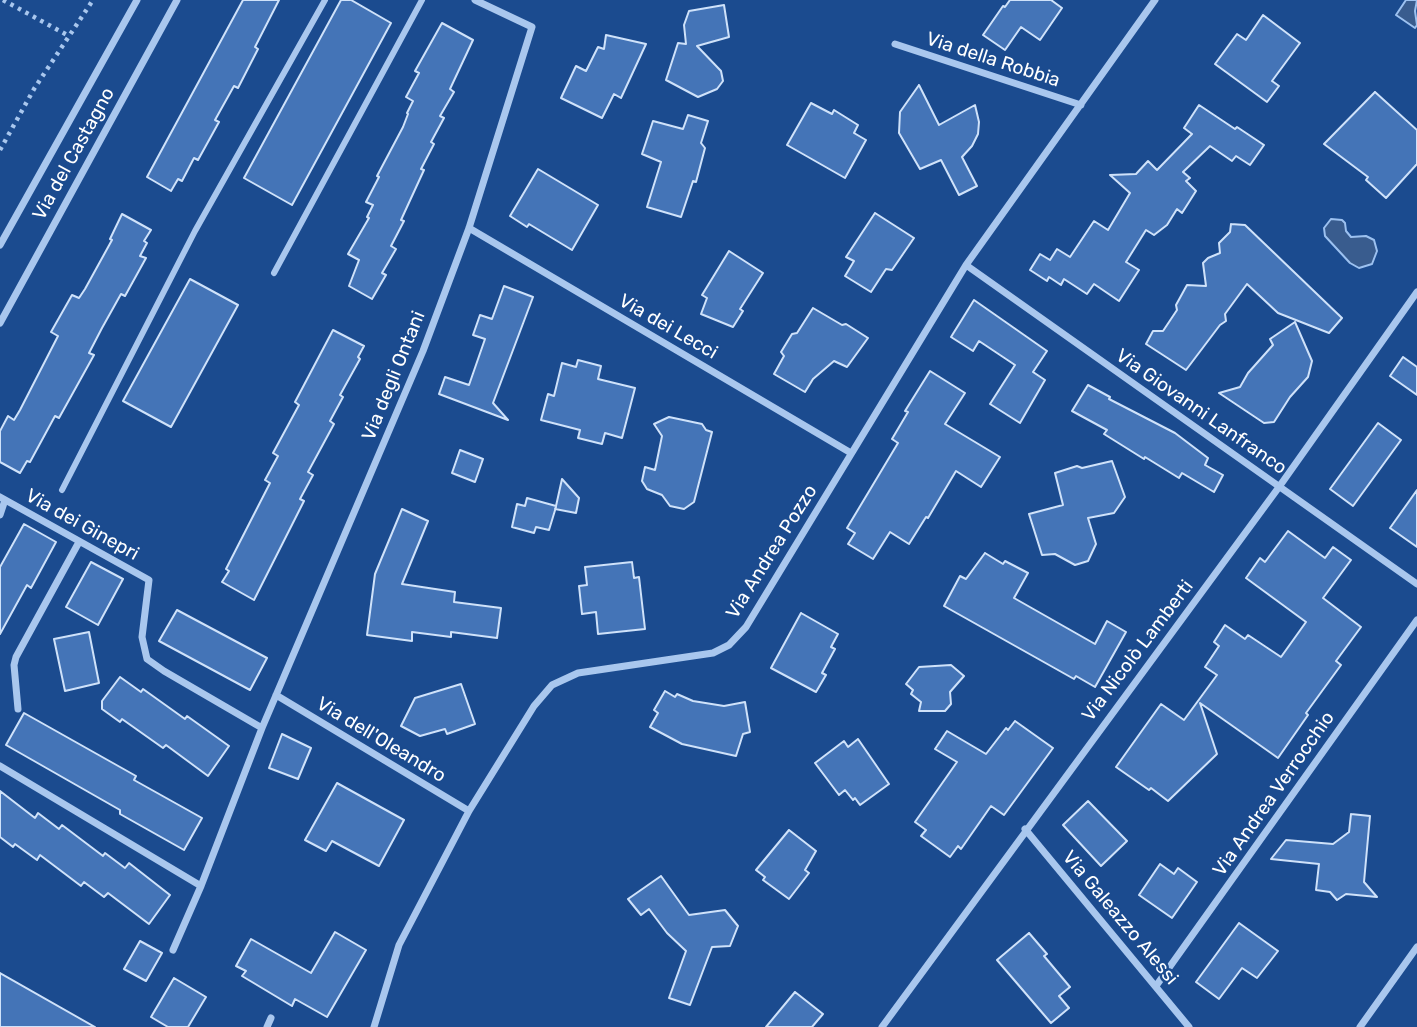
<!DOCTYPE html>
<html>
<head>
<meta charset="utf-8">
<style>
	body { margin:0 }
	canvas { display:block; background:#1b4b8f }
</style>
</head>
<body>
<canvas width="1417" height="1027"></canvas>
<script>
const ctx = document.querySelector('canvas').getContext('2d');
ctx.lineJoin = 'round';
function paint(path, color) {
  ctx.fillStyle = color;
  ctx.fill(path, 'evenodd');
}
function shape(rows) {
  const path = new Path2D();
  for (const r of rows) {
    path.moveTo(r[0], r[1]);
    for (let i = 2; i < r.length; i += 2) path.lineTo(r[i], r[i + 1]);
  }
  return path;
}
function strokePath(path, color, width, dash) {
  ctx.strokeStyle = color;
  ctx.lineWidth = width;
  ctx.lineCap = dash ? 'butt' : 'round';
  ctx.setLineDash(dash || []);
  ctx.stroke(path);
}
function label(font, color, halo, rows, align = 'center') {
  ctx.font = font + ' Rubik,sans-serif';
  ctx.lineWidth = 5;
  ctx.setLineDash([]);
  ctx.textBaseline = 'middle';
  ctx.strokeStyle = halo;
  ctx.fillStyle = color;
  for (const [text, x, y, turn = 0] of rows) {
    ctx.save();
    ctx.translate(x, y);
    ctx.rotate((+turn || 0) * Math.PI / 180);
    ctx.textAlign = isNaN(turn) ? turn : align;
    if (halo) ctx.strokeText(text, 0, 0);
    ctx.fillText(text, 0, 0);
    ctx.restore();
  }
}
const water = shape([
	[1406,0,1417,0,1415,11,1417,25,1415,28,1396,15,1406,0],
	[1331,219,1342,220,1345,223,1346,231,1351,237,1366,236,1374,240,1377,251,1372,264,1359,268,1350,263,1325,236,1324,228,1331,219]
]);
const building = shape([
	[243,0,279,0,255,47,258,49,238,88,234,86,215,120,219,122,198,160,194,158,182,181,178,179,171,191,147,177,243,0],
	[341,0,351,0,391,23,292,205,244,178,341,0],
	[1010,0,1051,0,1062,8,1040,40,1021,27,1005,50,983,35,1003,6,1005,7,1010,0],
	[724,5,729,37,697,46,721,71,723,81,717,89,698,97,666,80,678,43,686,44,684,25,689,11,724,5],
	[1263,15,1300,43,1272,81,1279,86,1267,102,1215,64,1237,34,1246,40,1263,15],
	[442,23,473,40,450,89,454,92,440,116,444,118,431,142,434,144,421,169,424,170,401,220,404,221,391,246,396,249,382,273,386,275,372,299,349,286,359,260,348,254,369,218,367,217,373,205,366,202,379,177,377,176,403,127,408,114,407,113,413,101,406,97,419,73,415,71,442,23],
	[606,35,646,44,621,98,614,94,602,118,561,98,576,66,586,71,598,47,604,49,606,35],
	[919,85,939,125,975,105,979,122,978,134,972,146,962,157,977,186,959,195,941,160,920,169,899,133,900,112,919,85],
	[1375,92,1417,130,1417,164,1386,198,1366,180,1368,177,1324,144,1375,92],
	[811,103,832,114,834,110,858,125,854,133,866,140,845,178,787,145,811,103],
	[1199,105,1235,129,1237,127,1264,145,1250,165,1236,156,1232,161,1210,146,1183,172,1190,178,1186,181,1196,191,1182,213,1177,209,1167,225,1154,235,1146,230,1126,262,1139,270,1119,301,1094,284,1087,294,1064,279,1061,285,1049,277,1047,281,1030,270,1040,254,1050,260,1057,249,1070,257,1094,221,1108,230,1130,193,1110,175,1136,174,1148,161,1157,170,1192,134,1184,128,1199,105],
	[688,115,708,121,701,143,705,148,696,182,693,181,681,217,647,207,661,162,642,154,653,121,683,129,688,115],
	[538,169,598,205,572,250,529,224,527,227,510,216,538,169],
	[875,213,914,238,892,270,886,269,871,292,845,276,854,261,846,257,875,213],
	[122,214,151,230,144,241,147,243,140,256,146,258,125,296,121,294,102,328,89,353,94,355,59,418,55,416,30,462,27,461,20,473,0,462,0,431,8,416,14,420,20,410,58,336,51,332,72,295,79,298,85,289,112,240,110,239,122,214],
	[1231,224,1245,225,1342,318,1329,333,1278,313,1247,284,1225,314,1226,321,1220,325,1186,370,1146,344,1153,331,1163,331,1177,310,1176,305,1187,285,1206,286,1203,263,1208,258,1220,253,1219,243,1230,232,1231,224],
	[729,251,763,273,740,309,743,311,733,327,701,314,707,298,702,295,729,251],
	[190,279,238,305,171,427,123,401,190,279],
	[504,286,533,297,493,403,508,420,439,394,445,377,469,385,485,339,473,335,480,315,492,319,504,286],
	[974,300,1047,351,1033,372,1045,380,1020,423,990,404,1015,365,979,341,973,351,951,337,974,300],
	[813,308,842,325,846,324,868,338,847,367,834,361,813,379,805,392,774,374,784,356,781,352,792,334,797,333,813,308],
	[1295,322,1312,361,1308,377,1290,397,1274,422,1264,423,1219,393,1240,387,1248,373,1273,345,1270,339,1295,322],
	[333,330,364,346,358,357,360,359,340,395,343,397,330,421,334,424,308,472,313,475,300,499,304,501,254,600,222,582,229,571,226,569,270,483,265,480,278,456,273,453,299,405,295,402,333,330],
	[1403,357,1417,367,1417,395,1390,376,1403,357],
	[578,360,601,366,598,379,635,388,622,438,605,433,602,444,578,438,580,430,541,420,548,394,554,396,562,363,576,367,578,360],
	[930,371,965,393,945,424,1000,457,981,487,956,471,928,518,926,517,909,544,890,532,873,559,848,544,855,533,847,528,898,443,892,439,908,412,905,411,930,371],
	[1088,385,1110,397,1109,399,1175,433,1208,458,1205,465,1223,475,1214,492,1182,473,1179,478,1145,457,1144,459,1104,434,1107,430,1072,411,1088,385],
	[669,417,702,424,706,430,712,432,694,502,684,509,670,506,662,495,647,489,642,481,645,467,655,470,662,436,654,424,669,417],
	[1378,423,1401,440,1353,506,1330,489,1378,423],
	[460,450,483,459,475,482,452,473,460,450],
	[1112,461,1125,497,1114,513,1088,518,1096,544,1088,561,1075,565,1055,554,1042,555,1029,514,1063,505,1055,473,1077,466,1082,468,1112,461],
	[562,479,579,498,576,513,555,509,556,507,549,530,536,527,534,533,512,527,517,504,525,506,527,498,556,506,562,479],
	[1417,490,1417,547,1390,528,1417,490],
	[402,509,428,521,402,584,455,592,454,602,501,608,497,638,451,632,451,637,412,632,412,641,367,635,375,574,402,509],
	[24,524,56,542,31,588,27,585,0,634,0,567,24,524],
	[1288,531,1325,558,1333,547,1351,560,1323,598,1361,627,1336,661,1341,665,1306,713,1308,715,1278,758,1200,703,1217,754,1168,801,1151,788,1149,790,1116,767,1161,704,1184,720,1217,675,1205,667,1219,646,1214,642,1225,625,1245,639,1248,635,1281,657,1306,622,1246,578,1260,558,1265,562,1288,531],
	[985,553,1003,564,1005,561,1028,573,1014,598,1095,644,1107,621,1126,632,1095,687,1076,676,1074,679,944,606,960,576,966,579,985,553],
	[91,562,123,579,98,625,66,607,91,562],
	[632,562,634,578,639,577,645,629,598,634,596,612,582,614,579,586,587,585,585,567,632,562],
	[177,610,267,658,250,690,159,641,177,610],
	[801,613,838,634,831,647,835,649,822,673,826,675,816,692,771,668,801,613],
	[89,632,99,683,65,691,54,639,89,632],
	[951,665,964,676,950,692,951,704,945,711,919,711,921,702,911,694,913,690,906,684,919,667,951,665],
	[120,677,141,692,143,689,185,719,187,716,229,746,208,776,166,745,163,748,122,719,120,722,102,709,102,701,120,677],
	[461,684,475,724,447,734,445,729,420,736,401,726,415,698,461,684],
	[665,691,675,697,677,694,693,701,724,706,745,702,750,732,743,734,736,756,682,744,650,727,658,713,654,710,665,691],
	[24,713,136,776,134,780,202,818,184,850,120,814,120,810,6,745,24,713],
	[1015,721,1053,748,1004,815,991,806,961,849,958,846,950,857,921,836,926,830,915,822,957,762,935,749,947,731,986,754,1006,728,1008,730,1015,721],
	[282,734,311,748,298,779,269,768,282,734],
	[858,739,889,784,860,805,855,798,853,800,845,790,839,795,815,763,844,741,848,747,858,739],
	[337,783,404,820,379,866,332,841,326,851,305,840,337,783],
	[0,791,35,818,38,813,59,829,62,825,103,856,105,853,125,868,129,863,170,895,149,924,108,893,104,897,84,882,81,886,40,855,37,860,15,844,13,847,0,837,0,791],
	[1088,801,1127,841,1101,866,1063,825,1088,801],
	[1351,814,1370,816,1364,882,1377,897,1346,894,1337,900,1330,892,1316,890,1319,864,1271,859,1286,840,1333,844,1349,832,1351,814],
	[789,830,816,851,805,870,809,873,789,899,763,880,765,877,756,870,789,830],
	[1160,864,1174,874,1178,868,1197,882,1172,918,1139,895,1160,864],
	[661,876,689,915,725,910,738,926,730,946,712,947,690,1005,669,998,686,951,667,933,649,909,641,915,628,899,661,876],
	[1239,923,1278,951,1257,978,1242,968,1219,999,1196,982,1239,923],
	[335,932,366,950,327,1017,295,999,292,1006,242,976,246,971,236,966,251,939,311,973,335,932],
	[1029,933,1047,954,1044,956,1070,987,1059,996,1069,1008,1051,1023,997,960,1029,933],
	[140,941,162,953,146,981,124,969,140,941],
	[0,973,95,1027,0,1027,0,973],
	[174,978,206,997,188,1027,168,1027,151,1017,174,978],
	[795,992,823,1014,812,1027,766,1027,795,992]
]);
const path = shape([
	[3,0,69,36],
	[0,150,34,89,93,0]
]);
const pedestrian = shape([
	[274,273,422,0],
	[62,490,195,231,325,0]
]);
const minor = shape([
	[895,44,1081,105],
	[469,228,851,453],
	[0,245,137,0],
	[966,265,1417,584],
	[0,323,177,0],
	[0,497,149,580,142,637,147,659,164,671,262,728],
	[0,515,5,500],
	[276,695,469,811],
	[18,709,14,665,16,657,79,542],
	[0,766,201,886],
	[1025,829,1189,1027],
	[173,950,201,886,262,728,423,351,469,228,532,27,475,0],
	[1156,986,1417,620],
	[267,1027,271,1018],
	[374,1027,399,945,469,811,534,706,552,685,578,673,713,653,729,645,746,627,966,265,1155,0],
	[882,1027,1279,487,1417,292],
	[1360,1027,1417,947]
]);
const streetNames = [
	["Via della Robbia",993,60,18],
	["Via del Castagno",74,154,-61],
	["Via dei Lecci",668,327,30],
	["Via degli Ontani",394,376,-68],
	["Via Giovanni Lanfranco",1201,412,35],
	["Via dei Ginepri",82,525,29],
	["Via Andrea Pozzo",772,552,-58],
	["Via Nicolò Lamberti",1138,651,-53],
	["Via dell'Oleandro",381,740,31],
	["Via Andrea Verrocchio",1274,794,-55],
	["Via Galeazzo Alessi",1120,918,50]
];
paint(water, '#395c8e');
strokePath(water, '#9cc1f0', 2);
paint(building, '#4474b7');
strokePath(building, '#cfe2fa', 2);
strokePath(path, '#a9c7ee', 4.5, [3.5, 5]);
strokePath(pedestrian, '#a9c7ee', 6);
strokePath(minor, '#a9c7ee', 7);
label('19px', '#fff', '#1b4b8f', streetNames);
</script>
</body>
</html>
